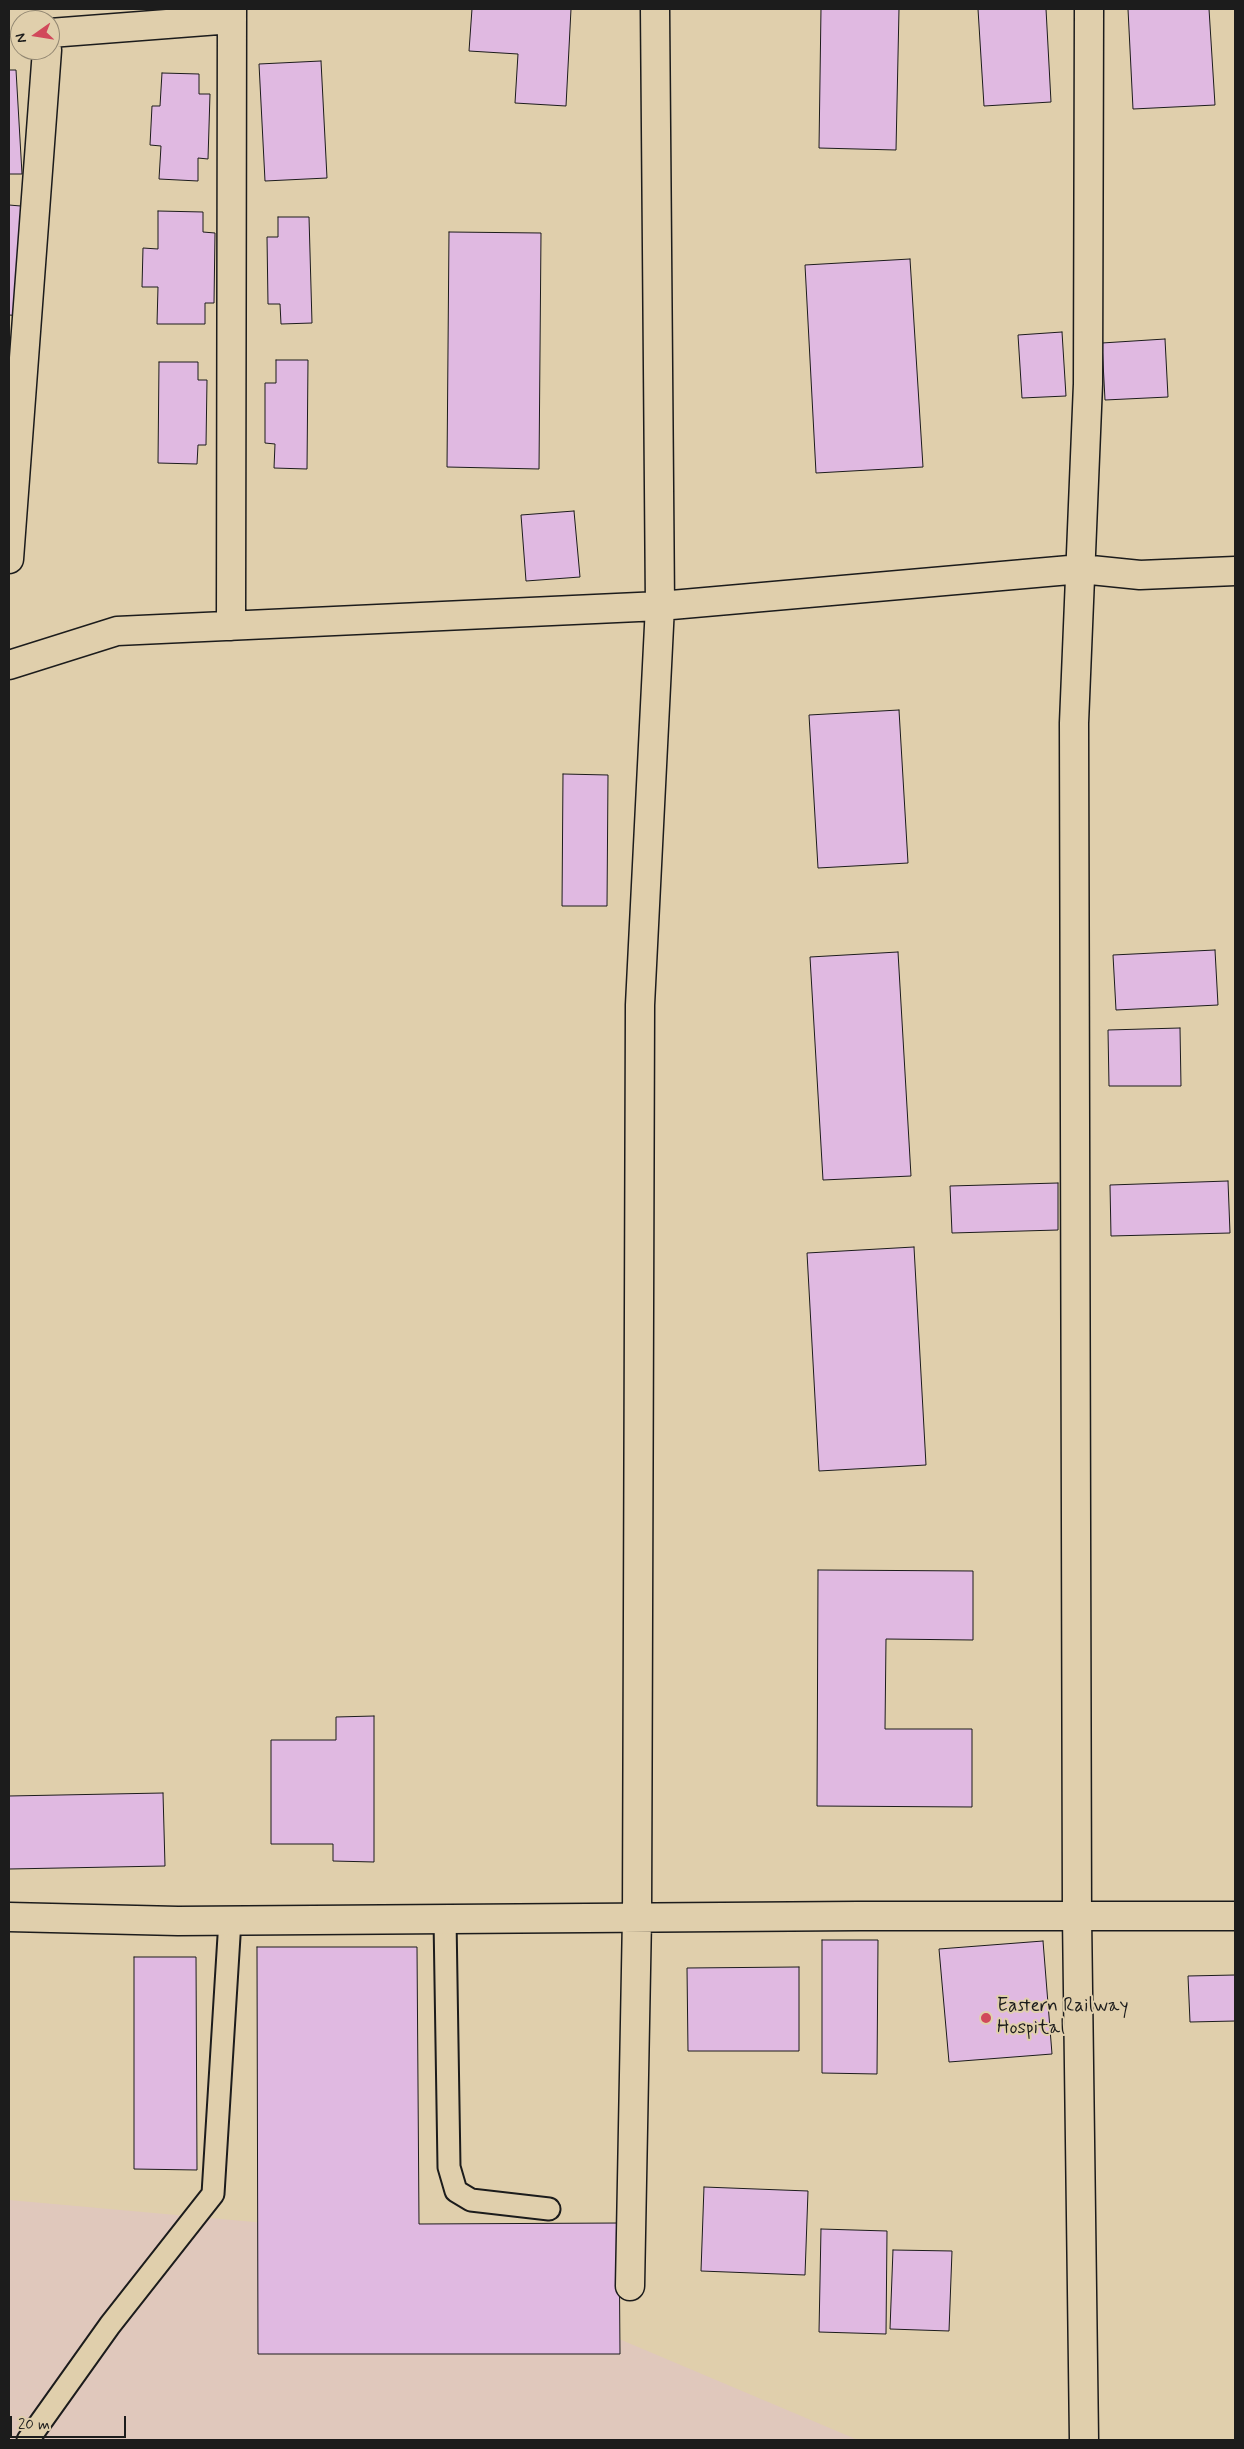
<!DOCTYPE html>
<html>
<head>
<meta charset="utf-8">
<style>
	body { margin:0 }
	#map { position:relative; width:1244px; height:2449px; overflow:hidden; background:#e0cfac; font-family:Mynerve,sans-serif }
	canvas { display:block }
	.frame { position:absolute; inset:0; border:10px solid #1c1c1c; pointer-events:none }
	.north { position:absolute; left:10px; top:10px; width:50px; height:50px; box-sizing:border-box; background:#e0cfac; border:1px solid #928772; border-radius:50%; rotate:257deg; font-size:14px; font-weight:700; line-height:20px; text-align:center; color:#1c1c1c }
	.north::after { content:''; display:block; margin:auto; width:18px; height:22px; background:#d1495b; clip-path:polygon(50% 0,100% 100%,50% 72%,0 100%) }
	.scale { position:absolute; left:10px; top:2416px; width:116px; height:22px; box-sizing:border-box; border:2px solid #1c1c1c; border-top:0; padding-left:6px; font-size:15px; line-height:18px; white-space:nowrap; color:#1c1c1c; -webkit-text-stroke:4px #e0cfac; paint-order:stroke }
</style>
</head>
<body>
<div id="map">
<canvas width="1244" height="2449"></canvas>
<div class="frame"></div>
<div class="north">N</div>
<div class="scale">20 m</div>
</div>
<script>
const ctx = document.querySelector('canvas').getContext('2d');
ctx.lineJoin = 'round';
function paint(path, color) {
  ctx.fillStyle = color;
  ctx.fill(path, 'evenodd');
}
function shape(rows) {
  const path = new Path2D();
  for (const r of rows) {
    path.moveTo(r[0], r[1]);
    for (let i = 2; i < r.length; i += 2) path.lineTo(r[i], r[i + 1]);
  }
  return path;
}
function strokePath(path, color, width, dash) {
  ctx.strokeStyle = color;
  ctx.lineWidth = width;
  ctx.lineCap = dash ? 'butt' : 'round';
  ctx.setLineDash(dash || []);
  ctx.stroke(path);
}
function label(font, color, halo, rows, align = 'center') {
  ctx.font = font + ' Mynerve,sans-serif';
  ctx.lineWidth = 4;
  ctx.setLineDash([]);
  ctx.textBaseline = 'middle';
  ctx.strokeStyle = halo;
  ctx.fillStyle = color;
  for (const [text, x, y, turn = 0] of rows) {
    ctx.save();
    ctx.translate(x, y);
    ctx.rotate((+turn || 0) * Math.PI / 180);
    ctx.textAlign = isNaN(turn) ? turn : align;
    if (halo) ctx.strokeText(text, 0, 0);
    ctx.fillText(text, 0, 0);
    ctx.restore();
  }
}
const built = shape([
	[9,2200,366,2232,858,2440,9,2440]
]);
const building = shape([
	[472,9,571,9,566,106,515,103,518,54,469,51,472,9],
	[821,9,899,9,896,150,819,148,821,9],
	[978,9,1046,9,1051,102,984,106,978,9],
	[1128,9,1209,9,1215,105,1133,109,1128,9],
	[321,61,327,178,265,181,259,64,321,61],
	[9,70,16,70,22,174,9,174,9,70],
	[162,73,199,74,199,94,210,94,208,159,198,158,198,181,159,179,161,146,150,145,152,106,160,106,162,73],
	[9,205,32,207,24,316,9,315,9,205],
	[158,211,203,212,203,232,215,233,214,303,205,303,205,324,157,324,158,287,142,287,143,248,158,249,158,211],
	[278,217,309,217,312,323,281,324,280,304,268,304,267,237,278,237,278,217],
	[449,232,541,233,539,469,447,467,449,232],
	[910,259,923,467,816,473,805,265,910,259],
	[1062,332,1066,396,1022,398,1018,335,1062,332],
	[1165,339,1168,397,1105,400,1102,343,1165,339],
	[276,360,308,360,307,469,274,468,275,444,265,443,265,383,276,383,276,360],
	[159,362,198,362,198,380,207,380,206,445,198,445,197,464,158,463,159,362],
	[574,511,580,577,526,581,521,515,574,511],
	[899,710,908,863,818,868,809,715,899,710],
	[563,774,608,775,607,906,562,906,563,774],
	[1215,950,1218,1005,1116,1010,1113,955,1215,950],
	[898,952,911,1176,823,1180,810,957,898,952],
	[1180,1028,1181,1086,1109,1086,1108,1030,1180,1028],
	[1228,1181,1230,1233,1111,1236,1110,1185,1228,1181],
	[1058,1183,1058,1230,952,1233,950,1186,1058,1183],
	[914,1247,926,1465,819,1471,807,1253,914,1247],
	[818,1570,973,1571,973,1640,886,1639,885,1729,972,1729,972,1807,817,1806,818,1570],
	[374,1716,374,1862,333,1861,333,1844,271,1844,271,1740,336,1740,336,1717,374,1716],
	[163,1793,165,1866,9,1869,9,1796,163,1793],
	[822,1940,878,1940,877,2074,822,2073,822,1940],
	[1043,1941,1052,2054,949,2062,939,1949,1043,1941],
	[257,1947,417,1947,419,2224,619,2223,620,2354,258,2354,257,1947],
	[134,1957,196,1957,197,2170,134,2169,134,1957],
	[799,1967,799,2051,688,2051,687,1968,799,1967],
	[1235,1975,1235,2021,1190,2022,1188,1976,1235,1975],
	[704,2187,808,2191,805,2275,701,2271,704,2187],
	[821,2229,887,2231,886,2334,819,2332,821,2229],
	[893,2250,952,2251,949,2331,890,2329,893,2250]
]);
const lane = shape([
	[445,1919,449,2167,456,2191,471,2200,549,2209],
	[28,2440,110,2325,213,2194,230,1920]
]);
const street = shape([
	[50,33,232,19],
	[9,559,47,50],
	[231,626,232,9],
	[9,665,117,631,660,606,1081,569,1140,575,1235,571],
	[9,1917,178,1921,859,1916,1235,1916],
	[630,2286,637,1917,640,1005,660,606,655,9],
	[1084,2440,1077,1916,1074,723,1088,384,1089,9]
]);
const markers = [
	[986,2018,6,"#d1495b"]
];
const poiNames = [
	["Eastern Railway",997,2007],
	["Hospital",997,2029]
];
paint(built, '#e0c8bc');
paint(building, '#e0b9e1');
strokePath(building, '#1c1c1c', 1);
strokePath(lane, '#1c1c1c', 25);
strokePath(street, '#1c1c1c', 31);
strokePath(lane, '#e0cfac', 21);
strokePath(street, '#e0cfac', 28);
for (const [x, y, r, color] of markers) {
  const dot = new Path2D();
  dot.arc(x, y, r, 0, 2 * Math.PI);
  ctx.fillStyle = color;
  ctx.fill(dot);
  strokePath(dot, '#e0cfac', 2);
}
label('19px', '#1c1c1c', '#e0cfac', poiNames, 'left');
</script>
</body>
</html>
